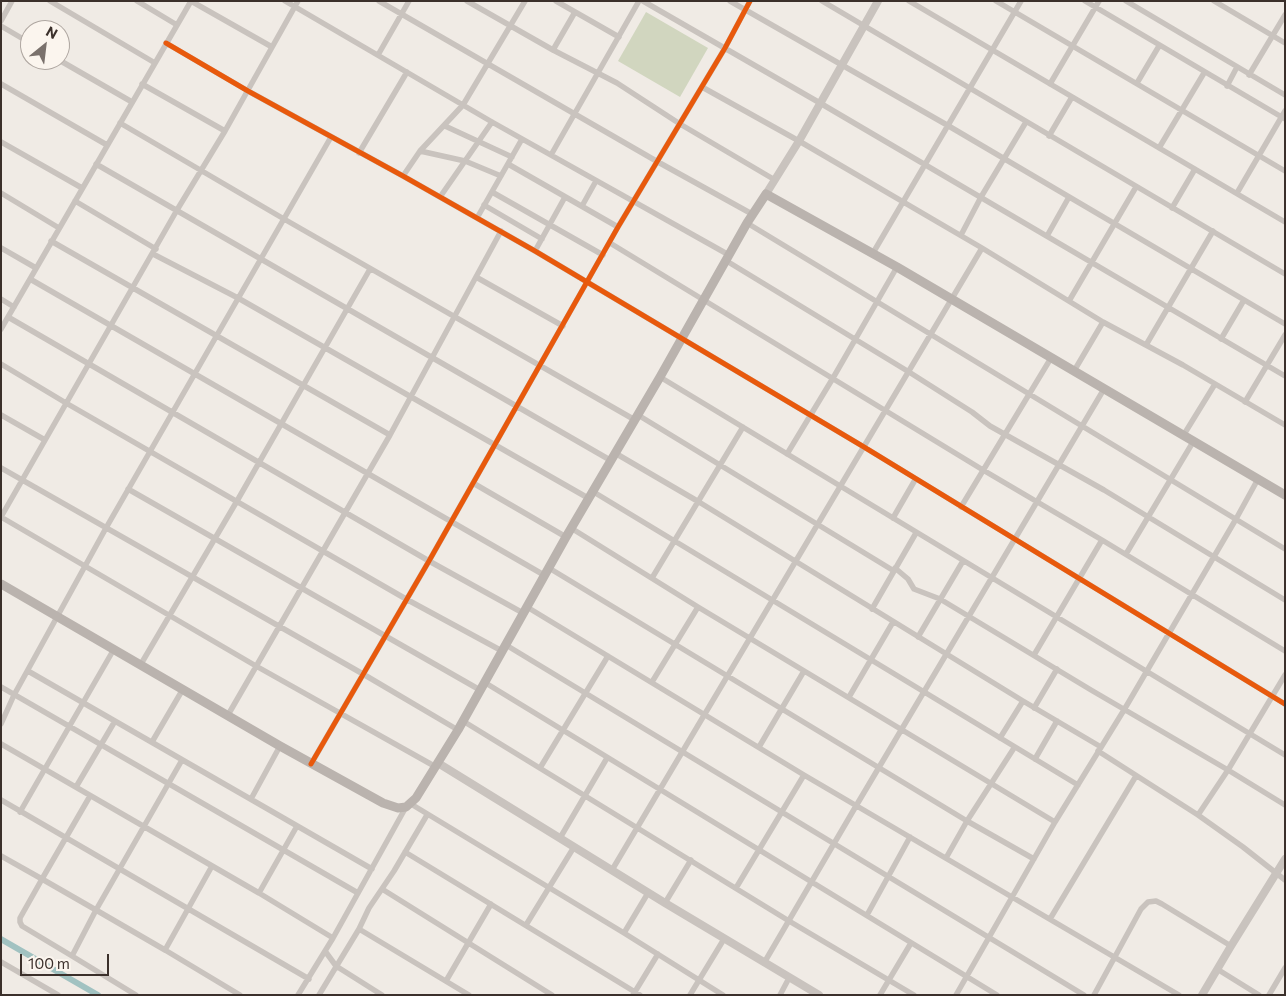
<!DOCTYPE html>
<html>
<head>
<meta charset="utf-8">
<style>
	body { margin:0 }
	#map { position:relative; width:1286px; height:996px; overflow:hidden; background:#f0ebe5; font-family:Commissioner,sans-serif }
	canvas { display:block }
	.frame { position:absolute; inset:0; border:2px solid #3b302b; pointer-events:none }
	.north { position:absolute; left:20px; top:20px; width:50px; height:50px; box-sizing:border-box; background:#fbf5ee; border:1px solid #aea6a0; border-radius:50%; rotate:29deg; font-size:14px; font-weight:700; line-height:20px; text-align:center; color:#3b302b }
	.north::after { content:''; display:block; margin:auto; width:18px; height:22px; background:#7a716c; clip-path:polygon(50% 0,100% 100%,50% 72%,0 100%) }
	.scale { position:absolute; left:20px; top:954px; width:89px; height:22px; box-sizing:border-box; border:2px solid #3b302b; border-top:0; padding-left:6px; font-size:15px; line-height:18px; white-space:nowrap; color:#3b302b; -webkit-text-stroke:4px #fbf5ee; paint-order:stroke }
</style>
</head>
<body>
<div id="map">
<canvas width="1286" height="996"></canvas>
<div class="frame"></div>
<div class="north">N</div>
<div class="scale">100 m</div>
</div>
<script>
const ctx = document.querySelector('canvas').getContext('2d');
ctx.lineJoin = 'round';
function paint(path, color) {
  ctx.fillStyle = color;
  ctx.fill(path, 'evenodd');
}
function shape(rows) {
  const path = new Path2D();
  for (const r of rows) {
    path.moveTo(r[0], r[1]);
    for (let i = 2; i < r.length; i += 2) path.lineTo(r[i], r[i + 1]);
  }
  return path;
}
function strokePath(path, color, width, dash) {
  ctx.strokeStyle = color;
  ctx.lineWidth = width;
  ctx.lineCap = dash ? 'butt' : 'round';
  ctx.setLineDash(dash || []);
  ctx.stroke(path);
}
const green = shape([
	[646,12,708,48,680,97,618,61]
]);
const canal = shape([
	[1,939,98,995]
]);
const minor = shape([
	[50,1,155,63],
	[137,1,177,25],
	[191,1,272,47],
	[285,1,492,122,729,255],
	[379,1,658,162,752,214],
	[467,1,553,50,617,83,680,124,775,180],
	[556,1,619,37],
	[643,1,820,103,1285,376],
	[730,1,947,125,1285,324],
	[822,1,1285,274],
	[909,1,1285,222],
	[996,1,1285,171],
	[1085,1,1285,119],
	[1126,1,1285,95],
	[1214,1,1285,43],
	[1,21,12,1],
	[1,26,30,43],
	[166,43,248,91,403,176,535,251,864,447,1285,704],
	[553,50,575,12],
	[378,55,409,1],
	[59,60,132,102],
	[1249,75,1285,15],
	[1137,83,1159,46],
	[1,84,107,145],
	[142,84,225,131],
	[1050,84,1099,1],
	[1227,86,1237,67],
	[702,87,799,141,982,248,1103,322,1183,365,1285,425],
	[120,123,284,219,635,420],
	[445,126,512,157],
	[1049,136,1072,97],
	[1,142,82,188],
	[1159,148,1204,73],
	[420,151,465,161,501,176],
	[359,153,407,72],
	[551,155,639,1],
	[96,164,610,460],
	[508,164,618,227],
	[403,176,420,151,463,105,525,1],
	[492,192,603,255],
	[1,193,59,228],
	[1237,193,1285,111],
	[440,197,492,122],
	[75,201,156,249],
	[484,205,542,239],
	[582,206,596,181],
	[1172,208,1195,169],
	[477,218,522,139],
	[747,223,1285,549],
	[961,235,981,197,1026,122],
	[1047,236,1069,197],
	[51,241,390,435,501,231],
	[610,243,983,470,1102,540,1285,651],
	[1,248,36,268],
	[535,251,565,197],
	[873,253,1021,1],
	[153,254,238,298,588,498],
	[725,260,909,372,972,412,990,426,1104,490,1285,600],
	[476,277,563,326],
	[30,279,544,575],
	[1,299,14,307],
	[1069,301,1136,187],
	[8,317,429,561,523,613],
	[1,329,191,1],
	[1221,339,1244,300],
	[1146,345,1213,231],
	[1,364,66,403,406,599,502,651],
	[1074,371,1103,322],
	[660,377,1285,755],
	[1245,402,1285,335],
	[1,415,45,440],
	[638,415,894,571],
	[1183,436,1215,384],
	[615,453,699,502,1023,701,1101,747],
	[787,454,833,378,897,267],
	[1,468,363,674,458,730],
	[473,483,566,537],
	[128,489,480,690],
	[592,491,1078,785],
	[961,507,1051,358],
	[1,517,177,210,225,131,298,1],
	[1,517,256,666,436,767],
	[893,518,915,480],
	[571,528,698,607,1055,822],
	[1126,554,1193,442],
	[549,568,967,821,1034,859],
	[895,568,908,579,914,589,940,599,1091,690,1228,770,1285,805],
	[652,578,743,427],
	[527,607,804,775,1179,995],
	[872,609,916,533],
	[918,637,963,561],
	[506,645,1084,995],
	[1034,655,1102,540],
	[141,664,237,501,370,269],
	[28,671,372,869],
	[484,682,997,995],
	[652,682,698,607],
	[1,687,358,893],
	[849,697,893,622],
	[1034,708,1057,669],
	[228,715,390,435],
	[463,721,789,921,914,995],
	[1,724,14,695,106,528,331,137],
	[1000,738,1023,701],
	[152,742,183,689],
	[1,744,259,893,333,938],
	[759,747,804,671],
	[1098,751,1198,815,1243,847,1285,880],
	[1035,759,1057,721],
	[182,760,96,910,72,956,22,926,20,922,20,918,42,879,96,910,165,950,212,866],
	[311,764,429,561,618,227,725,48,750,1],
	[540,768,608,656],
	[76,787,115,721],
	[251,799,280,746],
	[1,800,309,979],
	[411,804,624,933,723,995],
	[20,812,114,649],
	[1198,815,1228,770,1285,675],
	[560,838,607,758],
	[405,852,640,995],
	[1,856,42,879,90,796],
	[946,858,967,821,1014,748],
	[612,870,982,248],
	[736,888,804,775],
	[382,889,552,995],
	[259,893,297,826],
	[665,903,691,860],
	[867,915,910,837],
	[1050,919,1136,776],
	[526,925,574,847],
	[359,929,469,995],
	[624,933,648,893],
	[165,950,240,995],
	[325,951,336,966,382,995],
	[72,956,136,995],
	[1,962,58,995],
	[764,963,856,806,1104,389],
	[1217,969,1259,995],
	[446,981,491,904],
	[298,995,333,938,406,807],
	[319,995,359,929,369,908,394,871,427,815],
	[633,995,658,954],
	[690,995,724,939],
	[780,995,789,978],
	[880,995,911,943],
	[956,995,1055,822,1124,710,1236,519,1258,479],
	[1094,995,1141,909,1148,902,1156,901,1162,904,1231,946],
	[1269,995,1285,968]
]);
const tertiary = shape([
	[766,194,799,141,878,1],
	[438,763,665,903,819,995],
	[1202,995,1231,946,1285,859]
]);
const secondary = shape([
	[1,584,280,746,383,803,398,808,406,807,416,798,458,730,566,537,660,377,747,223,766,194,897,267,1285,495]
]);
const cycleway = shape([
	[166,43,248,91,403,176,535,251,864,447,1285,704],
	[311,764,429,561,618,227,725,48,750,1]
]);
paint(green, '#d1d6bf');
strokePath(canal, '#a1c2c1', 6);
strokePath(minor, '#c9c3be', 5.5);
strokePath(tertiary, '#c9c3be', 8);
strokePath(secondary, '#bab3ae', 9);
strokePath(cycleway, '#e8590c', 5);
</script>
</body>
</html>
